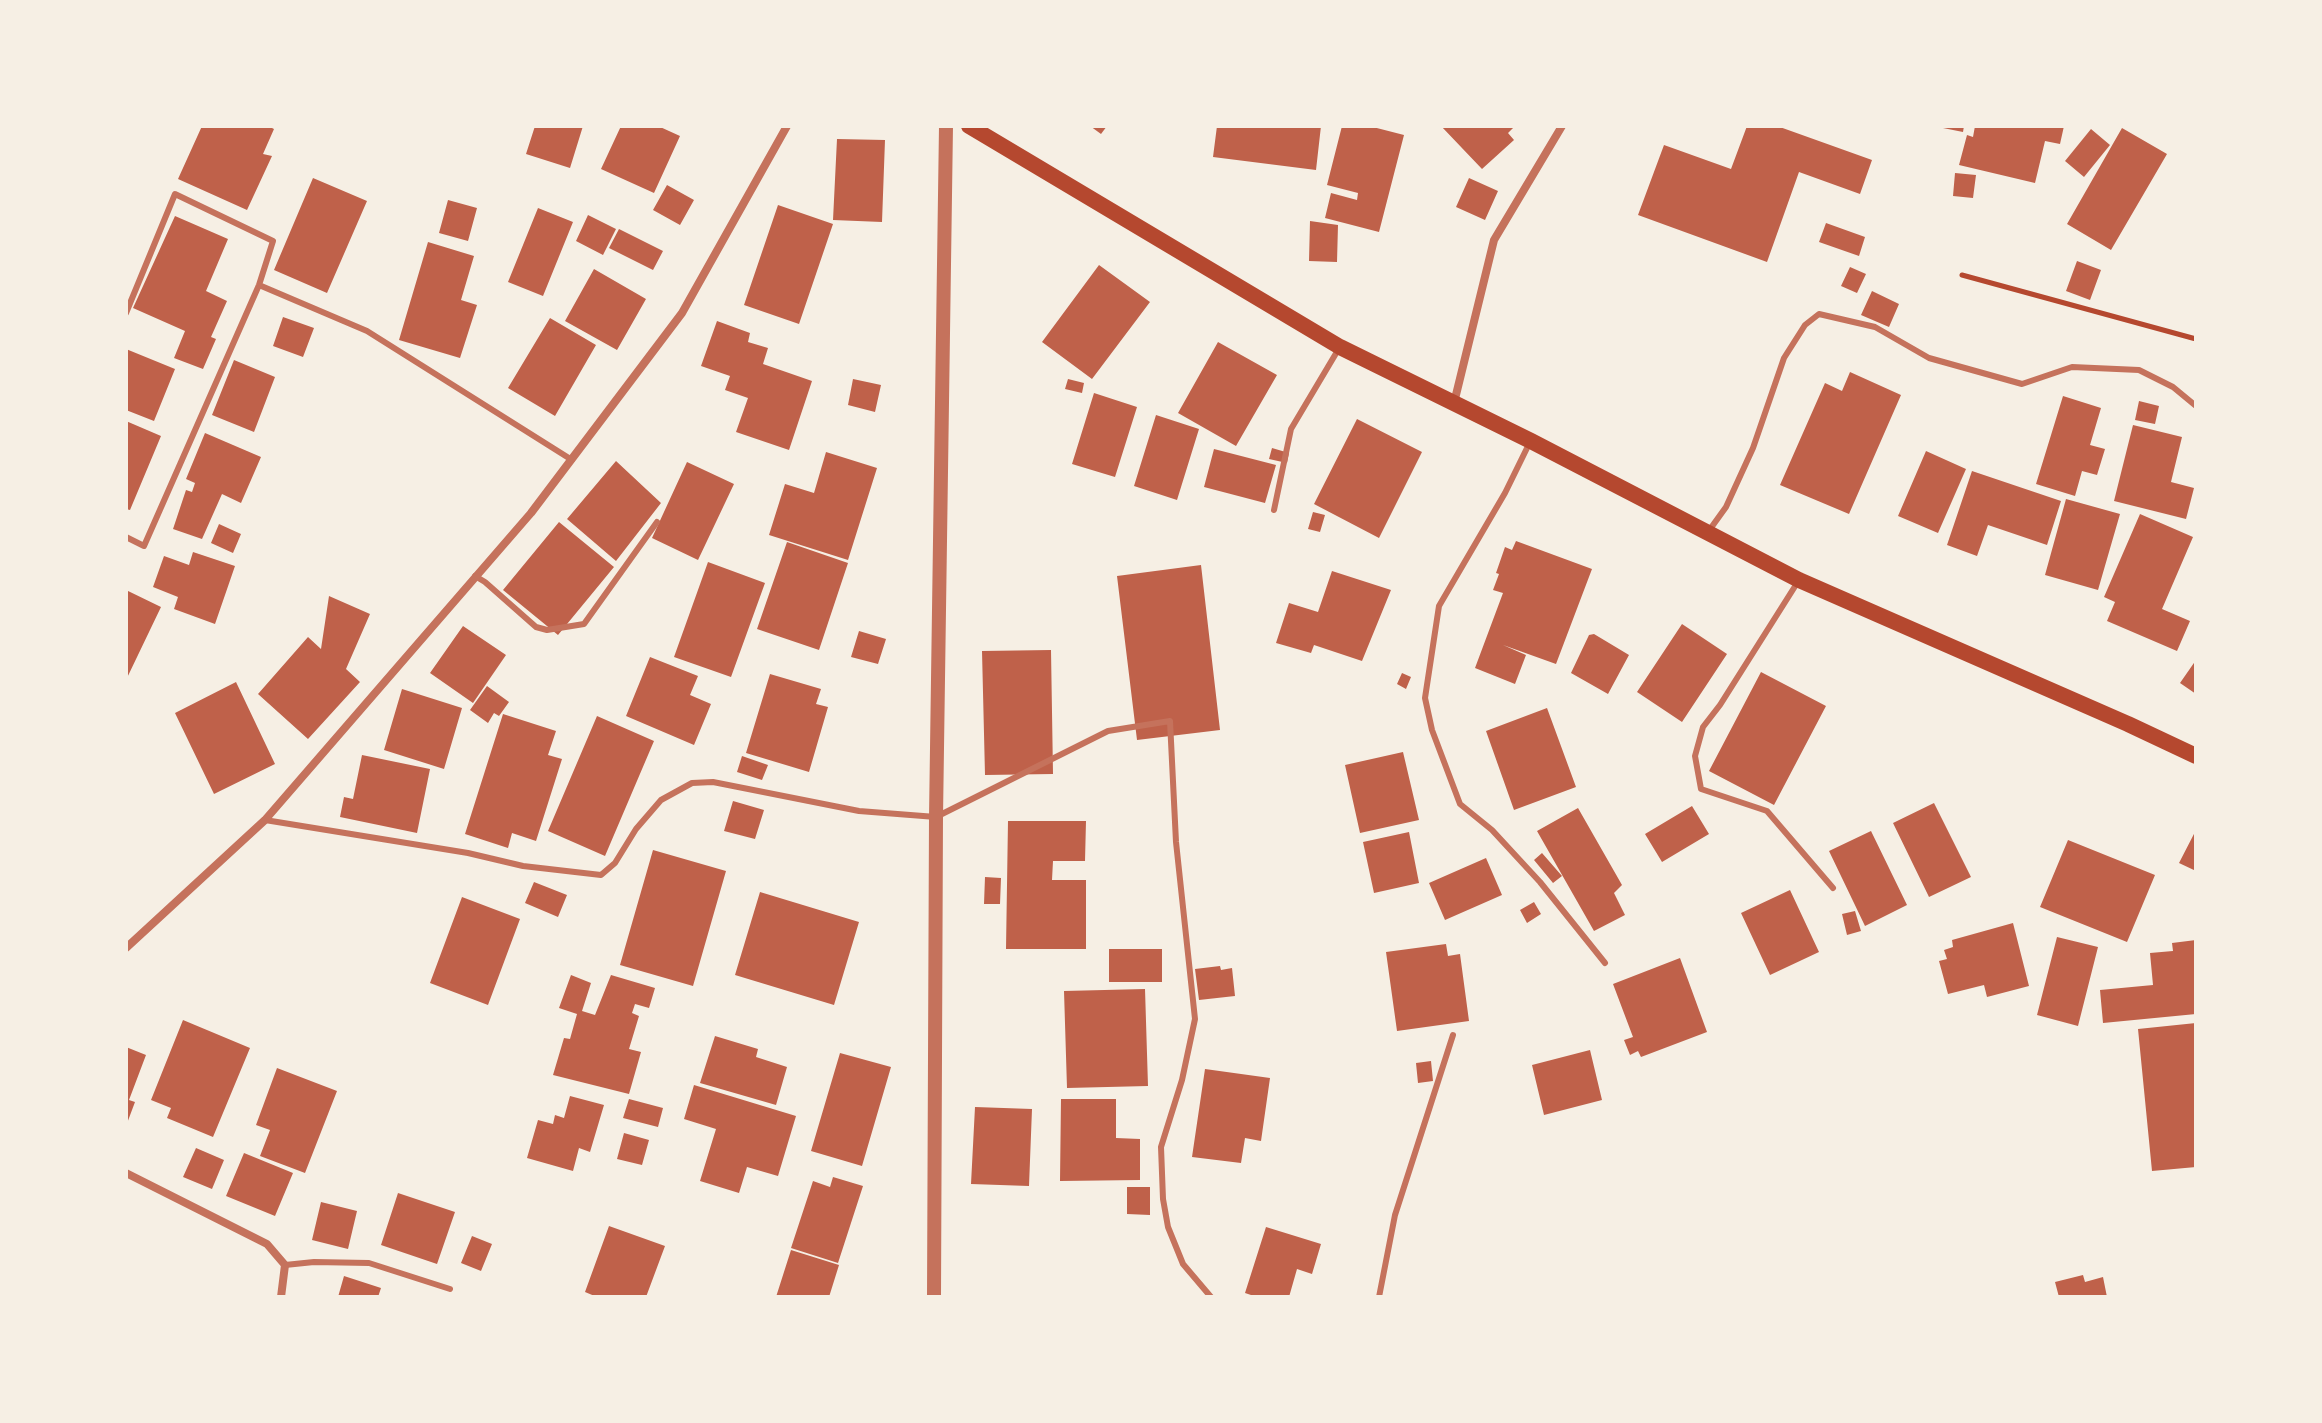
<!DOCTYPE html>
<html>
<head>
<meta charset="utf-8">
<style>
	body { margin:0 }
	#map { position:relative; width:2322px; height:1423px; overflow:hidden; background:#f6efe4; font-family:Rubik,sans-serif }
	canvas { display:block }
	.frame { position:absolute; inset:0; border:128px solid #f6efe4; pointer-events:none }
</style>
</head>
<body>
<div id="map">
<canvas width="2322" height="1423"></canvas>
<div class="frame"></div>
</div>
<script>
const ctx = document.querySelector('canvas').getContext('2d');
ctx.lineJoin = 'round';
function paint(path, color) {
  ctx.fillStyle = color;
  ctx.fill(path, 'evenodd');
}
function shape(rows) {
  const path = new Path2D();
  for (const r of rows) {
    path.moveTo(r[0], r[1]);
    for (let i = 2; i < r.length; i += 2) path.lineTo(r[i], r[i + 1]);
  }
  return path;
}
function strokePath(path, color, width, dash) {
  ctx.strokeStyle = color;
  ctx.lineWidth = width;
  ctx.lineCap = dash ? 'butt' : 'round';
  ctx.setLineDash(dash || []);
  ctx.stroke(path);
}
const building = shape([
	[202,126,268,126,274,129,263,154,272,156,247,210,178,179],
	[535,126,583,126,570,168,526,154],
	[621,126,658,126,680,136,654,193,601,169],
	[1090,126,1107,126,1101,134],
	[1217,126,1321,126,1316,170,1213,157],
	[1342,126,1369,126,1404,135,1379,232,1325,218,1331,193,1357,200,1358,193,1327,185],
	[1441,126,1515,126,1508,133,1514,140,1482,169],
	[1747,126,1777,126,1872,160,1860,194,1799,172,1767,262,1638,215,1664,145,1731,169],
	[1933,126,1964,126,1963,132],
	[1975,126,2064,126,2060,144,2045,141,2035,183,1959,165,1967,135,1973,137],
	[2122,128,2167,154,2111,250,2067,224],
	[2091,129,2110,145,2084,177,2065,161],
	[837,139,885,140,882,222,833,220],
	[1955,173,1976,175,1973,198,1953,196],
	[313,178,367,201,327,293,274,270],
	[1469,178,1498,191,1485,220,1456,207],
	[667,185,694,200,680,225,653,210],
	[448,200,477,208,468,241,439,233],
	[778,205,833,224,799,324,744,305],
	[538,208,573,222,543,296,508,282],
	[588,215,616,229,603,255,576,241],
	[175,216,228,239,206,291,227,301,211,337,216,339,203,369,174,358,185,331,133,308],
	[1310,221,1338,225,1337,262,1309,261],
	[1826,223,1865,237,1859,256,1819,242],
	[619,229,663,251,653,270,609,248],
	[428,242,474,256,461,300,477,305,460,358,399,340],
	[2077,261,2101,270,2090,300,2066,291],
	[1099,265,1150,302,1092,379,1042,342],
	[1850,267,1866,274,1857,293,1841,286],
	[594,269,646,299,617,350,565,321],
	[1872,291,1899,304,1889,327,1861,315],
	[283,317,314,328,303,357,273,346],
	[550,318,596,345,555,416,508,388],
	[717,321,750,333,748,342,768,348,763,364,812,381,789,450,736,432,748,398,725,390,730,376,701,366],
	[1218,342,1277,375,1236,446,1178,413],
	[126,349,175,369,154,421,126,410],
	[234,360,275,377,254,432,212,415],
	[1850,372,1901,395,1849,514,1780,485,1825,383,1842,391],
	[853,379,881,385,875,412,848,405],
	[1068,379,1084,383,1082,393,1065,389],
	[1094,393,1137,407,1115,477,1072,464],
	[2063,396,2101,408,2090,445,2105,449,2097,475,2082,471,2075,496,2036,484],
	[2139,401,2159,406,2155,424,2135,420],
	[1156,415,1199,429,1177,500,1134,486],
	[1357,419,1422,452,1379,538,1314,504],
	[126,421,161,436,130,510,126,509],
	[2133,425,2182,437,2171,482,2194,488,2186,519,2114,501],
	[205,433,261,457,241,503,222,494,202,539,173,529,186,490,192,492,195,483,186,479],
	[1272,448,1289,453,1287,463,1269,459],
	[1214,449,1276,465,1265,503,1204,487],
	[1926,451,1966,469,1938,533,1898,516],
	[826,452,877,468,848,560,769,535,785,484,814,493],
	[616,461,661,503,616,561,567,519],
	[687,462,734,484,698,560,652,538],
	[1972,471,2061,501,2047,545,1988,525,1977,556,1947,545],
	[2066,499,2120,514,2098,590,2045,575],
	[1313,512,1325,515,1320,532,1308,529],
	[2140,514,2193,537,2162,609,2190,621,2177,651,2107,621,2115,602,2104,597],
	[559,522,614,567,558,635,503,590],
	[219,524,241,534,233,553,211,543],
	[1516,541,1592,569,1556,664,1503,645,1526,655,1515,684,1475,668,1503,593,1493,590,1499,574,1496,573,1505,547,1512,550],
	[787,542,848,563,819,650,757,629],
	[193,552,235,566,215,624,174,609,178,597,153,587,164,556,189,565],
	[708,562,765,583,731,677,674,657],
	[1201,565,1220,730,1137,740,1117,576],
	[1332,571,1391,590,1362,661,1314,645,1311,653,1276,643,1289,603,1318,612],
	[126,590,161,607,126,680],
	[329,596,370,614,346,669,360,682,308,739,258,694,308,637,321,649],
	[1682,624,1727,654,1682,722,1637,692],
	[463,626,506,655,473,703,430,673],
	[859,631,886,639,878,664,851,657],
	[1594,634,1629,655,1608,694,1571,673,1589,635],
	[1051,650,1053,774,985,775,982,651],
	[650,657,698,676,690,695,711,704,694,745,626,716],
	[2196,660,2196,694,2180,683],
	[1761,672,1826,706,1774,805,1709,771],
	[1402,673,1411,677,1406,689,1397,684],
	[770,674,821,689,816,704,828,707,809,772,746,753],
	[236,682,275,764,214,794,175,713],
	[487,686,509,702,499,716,494,713,488,723,470,710],
	[402,689,462,708,444,769,384,750],
	[1547,708,1576,787,1514,810,1486,731],
	[503,714,556,731,548,755,562,759,536,841,512,833,508,848,465,834],
	[597,716,654,741,605,856,548,831],
	[1403,752,1419,820,1360,833,1345,765],
	[362,755,430,769,417,833,340,817,344,797,353,799],
	[742,756,768,765,762,780,737,772],
	[733,801,764,810,755,839,724,831],
	[1934,803,1971,877,1929,897,1893,823],
	[1692,806,1709,834,1662,862,1645,834],
	[1578,808,1622,885,1614,893,1625,915,1594,931,1537,831],
	[1008,821,1086,821,1085,861,1053,861,1052,880,1086,880,1086,949,1006,949],
	[2196,830,2196,871,2179,863],
	[1871,831,1907,905,1865,926,1829,851],
	[1409,832,1419,883,1374,893,1363,842],
	[2068,840,2155,875,2127,942,2040,907],
	[653,850,726,871,693,986,620,965],
	[1542,853,1562,876,1553,883,1534,860],
	[1486,858,1502,895,1445,920,1429,883],
	[985,877,1001,878,1000,904,984,904],
	[534,882,567,895,558,917,525,903],
	[1790,890,1819,952,1770,975,1741,913],
	[760,892,859,922,834,1005,735,975],
	[462,897,520,919,488,1005,430,983],
	[1534,902,1541,914,1527,923,1520,910],
	[1855,911,1861,931,1847,935,1842,914],
	[2013,923,2029,986,1987,997,1984,985,1948,994,1939,961,1947,959,1944,950,1953,947,1952,940],
	[2057,937,2098,947,2078,1026,2037,1015],
	[2196,940,2196,1014,2103,1023,2100,990,2153,985,2150,953,2173,951,2172,943],
	[1446,944,1448,956,1460,954,1469,1021,1397,1031,1386,952],
	[1109,949,1162,949,1162,982,1109,982],
	[1680,958,1707,1032,1641,1057,1638,1051,1630,1055,1624,1040,1633,1037,1613,984],
	[1220,966,1221,970,1232,968,1235,996,1199,1000,1195,969],
	[571,975,591,983,582,1011,595,1015,611,975,655,988,649,1008,635,1004,632,1013,639,1016,629,1049,641,1052,629,1094,553,1075,564,1038,570,1039,577,1014,559,1008],
	[1145,989,1148,1086,1067,1088,1064,991],
	[183,1020,250,1048,213,1137,167,1118,171,1108,151,1100],
	[2196,1023,2196,1167,2152,1171,2138,1029],
	[715,1036,758,1049,756,1057,787,1067,776,1105,700,1083],
	[126,1047,146,1055,129,1100,135,1102,126,1126],
	[1590,1050,1602,1100,1544,1115,1532,1065],
	[840,1053,891,1067,862,1166,811,1151],
	[1431,1061,1433,1081,1418,1083,1416,1063],
	[277,1068,337,1091,305,1173,260,1156,270,1130,256,1125],
	[1205,1069,1270,1078,1261,1141,1245,1138,1241,1163,1192,1157],
	[694,1085,796,1116,778,1176,747,1167,739,1193,700,1181,716,1129,684,1119],
	[570,1096,604,1105,590,1152,579,1148,573,1171,527,1158,538,1120,553,1124,555,1115,564,1118],
	[629,1099,663,1108,658,1127,623,1118],
	[1061,1099,1116,1099,1116,1138,1140,1139,1140,1180,1060,1181],
	[975,1107,1032,1109,1029,1186,971,1184],
	[624,1133,649,1140,642,1165,617,1159],
	[196,1148,224,1160,212,1189,183,1177],
	[244,1153,293,1173,275,1216,226,1196],
	[833,1177,863,1186,838,1263,791,1248,813,1181,830,1187],
	[1127,1187,1150,1187,1150,1215,1127,1214],
	[398,1193,455,1212,437,1264,381,1245],
	[321,1202,357,1211,348,1249,312,1240],
	[609,1226,665,1246,646,1297,597,1297,585,1292],
	[1266,1227,1321,1244,1312,1274,1297,1269,1289,1297,1257,1297,1245,1293],
	[472,1236,492,1244,481,1271,461,1263],
	[791,1250,839,1265,829,1297,776,1297],
	[2083,1275,2085,1282,2103,1277,2107,1297,2059,1297,2055,1282],
	[344,1276,381,1288,378,1297,338,1297]
]);
const path = shape([
	[1962,275,2196,339]
]);
const service = shape([
	[259,285,367,331,572,460],
	[126,313,175,194,273,241,259,285,144,546,126,537],
	[1529,444,1505,493,1439,606,1425,698,1432,730,1460,804,1492,830,1540,882,1605,963],
	[1274,510,1291,429,1338,350],
	[1708,532,1726,507,1753,448,1784,358,1805,325,1819,314,1875,327,1929,358,2022,384,2072,367,2139,370,2173,387,2196,406],
	[475,576,485,582,536,627,547,630,584,624,657,522],
	[1799,580,1720,705,1703,727,1695,756,1701,789,1767,811,1833,888],
	[265,820,468,853,523,866,601,875,615,863,636,829,661,800,692,783,713,782,859,811,936,817,1108,731,1170,721,1176,842,1195,1019,1182,1080,1161,1147,1163,1199,1168,1227,1183,1264,1211,1297],
	[285,1265,314,1262,369,1263,450,1289],
	[1379,1297,1395,1215,1453,1035]
]);
const minor = shape([
	[1454,403,1494,240,1562,126],
	[126,948,265,820,531,513,682,313,787,126],
	[126,1173,267,1244,285,1265,281,1297]
]);
const tertiary = shape([
	[934,1297,936,817,946,126]
]);
const secondary = shape([
	[969,126,1340,347,1531,441,1799,580,2128,724,2196,756]
]);
paint(building, '#bf614a');
strokePath(path, '#b5482f', 5);
strokePath(service, '#c5725c', 6);
strokePath(minor, '#c5725c', 8);
strokePath(tertiary, '#c5725c', 14);
strokePath(secondary, '#b5482f', 16);
</script>
</body>
</html>
